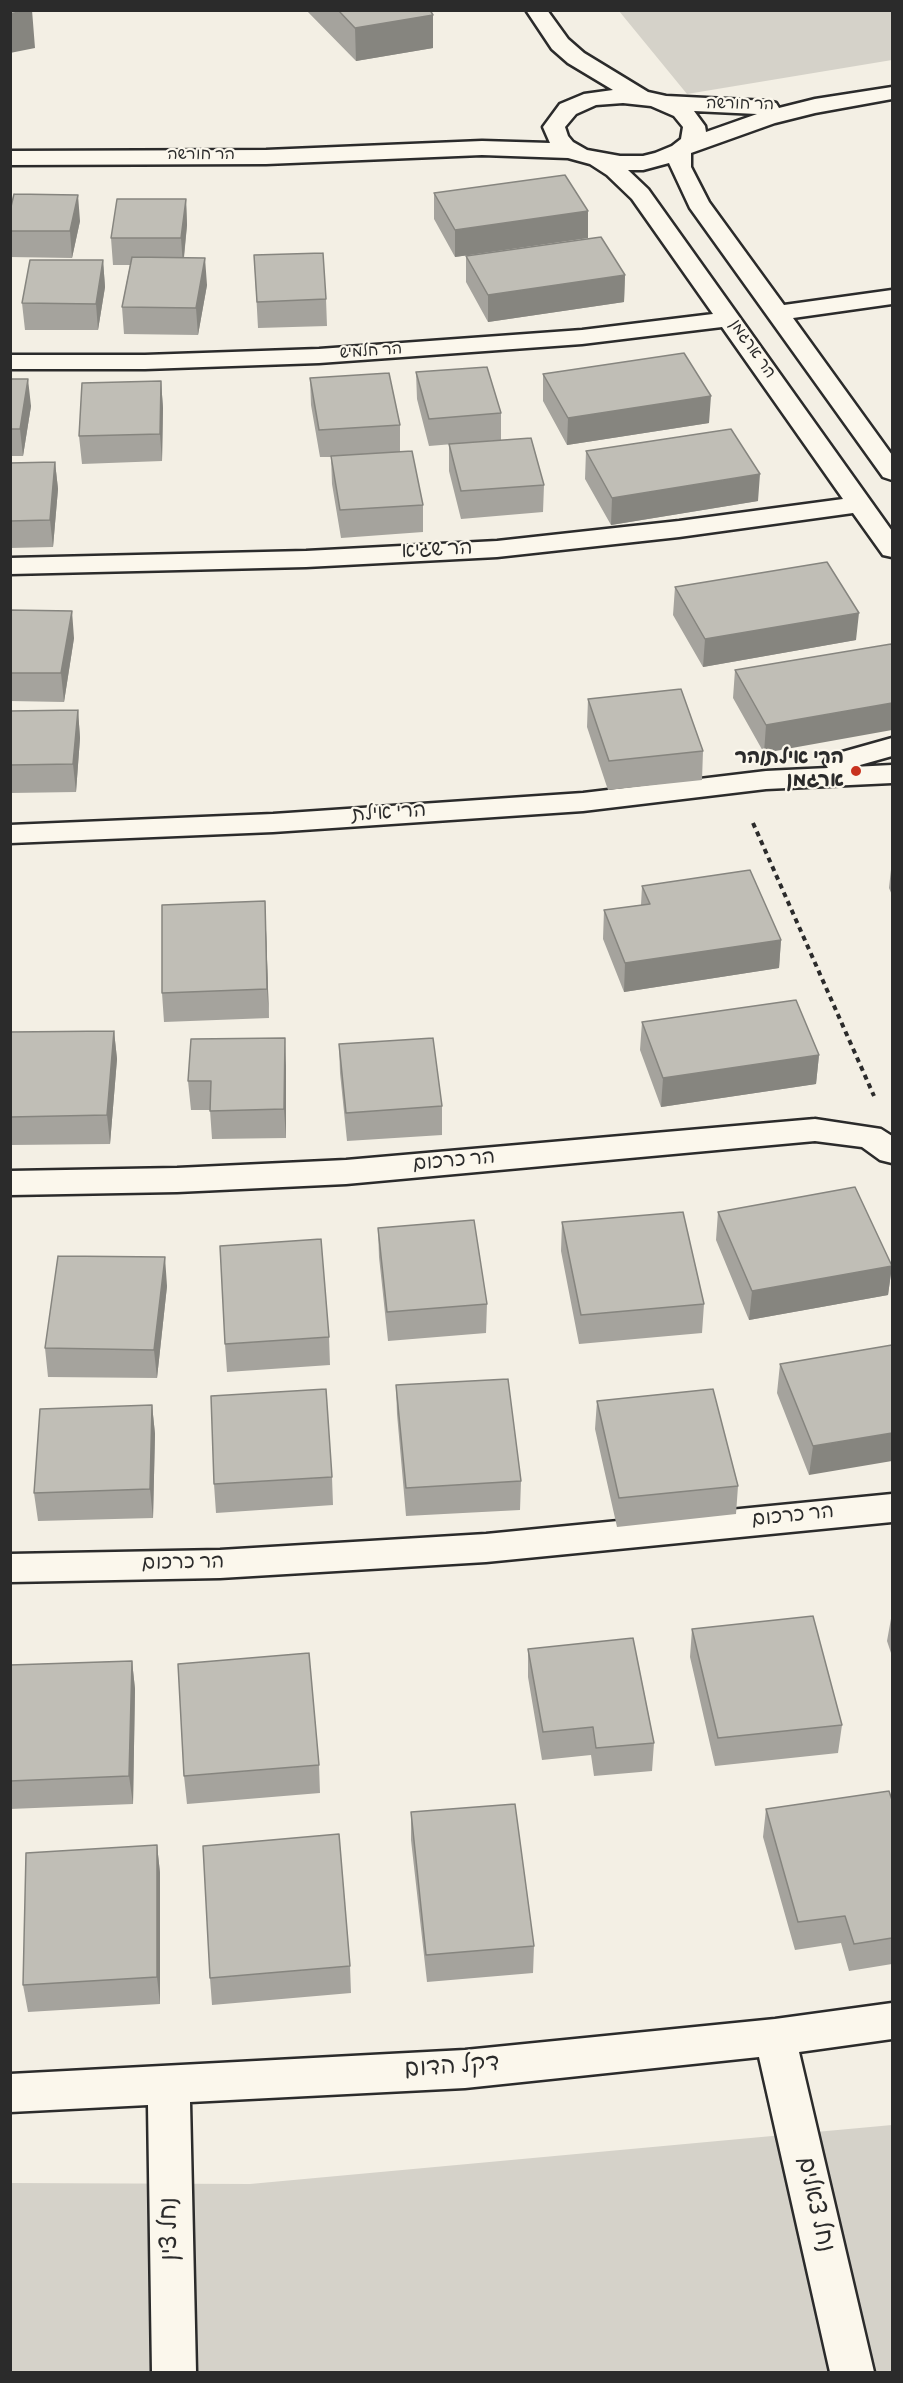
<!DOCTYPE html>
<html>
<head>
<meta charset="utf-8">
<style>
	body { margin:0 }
	#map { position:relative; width:903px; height:2383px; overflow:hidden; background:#f3efe4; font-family:"Gochi Hand",sans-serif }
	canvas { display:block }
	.frame { position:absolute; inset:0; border:12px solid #2b2b2b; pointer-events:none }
</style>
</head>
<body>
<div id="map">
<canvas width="903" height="2383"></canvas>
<div class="frame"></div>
</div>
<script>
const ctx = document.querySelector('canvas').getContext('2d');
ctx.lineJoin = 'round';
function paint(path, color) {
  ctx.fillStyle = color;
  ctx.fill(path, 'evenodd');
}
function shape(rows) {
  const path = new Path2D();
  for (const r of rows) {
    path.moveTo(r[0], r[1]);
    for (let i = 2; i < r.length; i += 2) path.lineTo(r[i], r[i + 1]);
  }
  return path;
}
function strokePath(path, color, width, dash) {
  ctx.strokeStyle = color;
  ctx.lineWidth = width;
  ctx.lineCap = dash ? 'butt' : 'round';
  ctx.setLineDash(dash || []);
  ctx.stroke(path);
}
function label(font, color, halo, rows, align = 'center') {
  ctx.font = font + ' "Gochi Hand","Playpen Sans Hebrew",sans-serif';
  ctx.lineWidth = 4.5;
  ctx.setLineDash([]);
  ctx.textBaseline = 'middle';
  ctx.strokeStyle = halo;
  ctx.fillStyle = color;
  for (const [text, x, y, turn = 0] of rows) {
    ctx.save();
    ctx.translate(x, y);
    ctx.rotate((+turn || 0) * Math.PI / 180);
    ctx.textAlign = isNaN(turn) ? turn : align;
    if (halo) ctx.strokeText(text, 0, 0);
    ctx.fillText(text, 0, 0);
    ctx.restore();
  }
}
const green = shape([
	[619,11,892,11,892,60,687,94],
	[892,2125,892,2372,11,2372,11,2183,250,2184]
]);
const path = shape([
	[753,823,874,1096]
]);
const minor = shape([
	[526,10,547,10,568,39,584,53,648,92,666,96,768,101,776,103,779,108,815,99,892,87,892,99,815,113,775,123,691,153,691,167,709,202,784,305,892,290,892,304,793,318,892,455,892,480,883,477,690,208,669,163,643,170,628,170,648,189,892,531,892,557,883,555,853,513,679,537,497,557,306,567,10,574,10,558,306,551,497,541,679,521,843,499,722,327,582,344,319,363,145,369,10,369,10,355,145,355,319,349,582,330,713,314,632,199,607,175,590,164,568,158,482,155,266,164,10,165,10,151,266,150,482,141,550,143,543,127,560,104,584,94,613,90,568,63,552,49,526,10],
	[623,103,651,106,674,116,683,127,681,139,672,146,655,153,643,156,620,156,587,150,573,142,568,136,565,127,576,114,596,105,623,103],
	[694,111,757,114,706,132,705,126,694,111],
	[815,1119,881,1129,892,1136,892,1163,880,1160,862,1147,815,1141,346,1184,177,1192,10,1195,10,1171,177,1168,346,1160,815,1119],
	[892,1494,892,1522,486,1562,220,1578,10,1582,10,1554,220,1550,486,1534,892,1494],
	[892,2003,892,2039,799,2052,874,2372,830,2372,759,2057,465,2088,190,2102,196,2372,152,2372,148,2105,10,2112,10,2074,465,2050,775,2019,892,2003]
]);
const tertiary = shape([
	[892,738,892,756,853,767,892,765,892,783,766,789,583,811,273,832,10,843,10,825,273,814,583,793,766,771,828,768,824,762,828,756,892,738]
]);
const wall = shape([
	[306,10,430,10,433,48,356,61],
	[434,193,588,211,588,238,455,257,434,219],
	[186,199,187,225,184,258,207,285,198,335,124,334,122,307,130,265,113,265,111,238],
	[10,211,80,221,72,258,10,257],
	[254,255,326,299,327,326,258,328],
	[466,256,625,275,624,302,488,322,466,282],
	[103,260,105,287,98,330,25,330,22,303],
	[416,372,501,413,501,440,429,446,417,399],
	[543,374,709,423,567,445,543,401],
	[310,378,400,425,400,452,423,505,423,532,341,538,332,484,331,457,320,457,311,405],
	[10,379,31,406,23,456,10,456],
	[161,381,163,408,162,461,82,464,79,436],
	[449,444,544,485,543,512,461,519,449,471],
	[586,451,758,501,611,525,585,479],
	[55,462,58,489,53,547,10,548,10,463],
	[675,587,856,640,703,667,673,615],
	[10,610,74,638,64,702,10,701],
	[892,646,764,753,733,698,735,670],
	[588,699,703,751,702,780,608,790,587,727],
	[78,710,80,738,76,792,10,793,10,711],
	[892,860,892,895,889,888],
	[642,886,781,940,779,968,624,992,603,939,604,910,641,905],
	[265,901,269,1018,164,1022,162,993],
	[642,1022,819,1055,816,1084,661,1107,640,1050],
	[114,1031,117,1059,110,1144,10,1145,10,1032],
	[339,1044,442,1106,442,1135,347,1141,340,1073],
	[286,1066,286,1138,212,1139,210,1110,191,1110,188,1081],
	[718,1212,892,1266,888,1295,749,1320,716,1240],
	[562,1222,704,1304,702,1333,579,1344,561,1251],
	[378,1228,487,1304,486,1333,388,1341,379,1257],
	[167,1286,157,1378,48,1377,45,1348],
	[329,1337,330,1365,227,1372,225,1344],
	[892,1345,809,1475,777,1393,780,1364],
	[396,1385,521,1481,520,1510,406,1516,397,1414],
	[597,1401,738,1486,736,1514,617,1527,595,1429],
	[152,1405,155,1434,153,1518,38,1521,34,1493],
	[332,1477,333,1505,216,1513,214,1484],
	[892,1613,892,1656,887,1641],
	[692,1629,842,1725,838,1753,715,1766,690,1657],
	[528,1649,654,1743,652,1771,594,1776,591,1755,542,1760,528,1677],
	[132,1661,135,1689,133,1804,10,1809,10,1665],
	[319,1765,320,1793,187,1804,184,1776],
	[892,1800,892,1964,849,1971,841,1943,795,1950,763,1837,766,1809],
	[411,1812,534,1946,533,1973,427,1982,411,1840],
	[157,1845,160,1873,160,2004,28,2012,23,1985],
	[350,1966,351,1993,212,2005,210,1978]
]);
const shadedWall = shape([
	[28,10,32,10,35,48,10,53,10,14],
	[433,15,433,48,356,61,355,28],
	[78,195,80,221,72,258,70,231],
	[186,199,187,225,183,265,181,238],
	[588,211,588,238,455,257,455,230],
	[205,258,207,285,198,335,196,308],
	[103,260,105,287,98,330,96,304],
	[625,275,624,302,488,322,488,295],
	[28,379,31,406,23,456,20,429],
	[161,381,163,408,162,461,160,434],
	[711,396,709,423,567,445,568,418],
	[55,462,58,489,53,547,50,520],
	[760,474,758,501,611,525,612,498],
	[72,611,74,638,64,702,61,673],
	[859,613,856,640,703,667,705,639],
	[892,703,892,730,764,753,766,725],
	[78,710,80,738,76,792,73,764],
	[265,901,266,930,269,1018,267,989],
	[781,940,779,968,624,992,625,963],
	[114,1031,117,1059,110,1144,107,1115],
	[285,1038,286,1066,286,1138,284,1109],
	[819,1055,816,1084,661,1107,663,1078],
	[165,1257,167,1286,157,1378,154,1350],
	[892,1266,888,1295,749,1320,752,1291],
	[152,1405,155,1434,153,1518,150,1489],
	[892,1433,892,1461,809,1475,813,1446],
	[132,1661,135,1689,133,1804,129,1776],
	[157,1845,160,1873,160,2004,157,1977]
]);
const building = shape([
	[10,10,28,10,10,14,10,10],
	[338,10,430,10,433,15,355,28,338,10],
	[565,175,588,211,455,230,434,193,565,175],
	[14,194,78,195,70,231,10,231,10,211,14,194],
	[117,199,186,199,181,238,111,238,117,199],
	[601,237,625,275,488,295,466,256,601,237],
	[323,253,326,299,257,302,254,255,323,253],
	[132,257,205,258,196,308,122,307,132,257],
	[30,260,103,260,96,304,22,303,30,260],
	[684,353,711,396,568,418,543,374,684,353],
	[487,367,501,413,429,419,416,372,487,367],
	[389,373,400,425,319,430,310,378,389,373],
	[10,379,28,379,20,429,10,429,10,379],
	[161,381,160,434,79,436,82,383,161,381],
	[731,429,760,474,612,498,586,451,731,429],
	[531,438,544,485,461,491,449,444,531,438],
	[412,451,423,505,340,510,331,456,412,451],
	[55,462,50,520,10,521,10,463,55,462],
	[827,562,859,613,705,639,675,587,827,562],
	[10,610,72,611,61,673,10,673,10,610],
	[891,644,892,646,892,703,766,725,735,670,891,644],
	[681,689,703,751,609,761,588,699,681,689],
	[78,710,73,764,10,765,10,711,78,710],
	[750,870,781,940,625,963,604,910,650,904,642,886,750,870],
	[265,901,267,989,162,993,162,905,265,901],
	[796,1000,819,1055,663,1078,642,1022,796,1000],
	[114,1031,107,1115,10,1117,10,1032,114,1031],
	[285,1038,284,1109,210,1111,211,1081,188,1081,191,1039,285,1038],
	[433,1038,442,1106,346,1113,339,1044,433,1038],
	[855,1187,892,1266,752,1291,718,1212,855,1187],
	[683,1212,704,1304,581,1315,562,1222,683,1212],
	[474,1220,487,1304,387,1312,378,1228,474,1220],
	[321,1239,329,1337,225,1344,220,1246,321,1239],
	[58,1256,165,1257,154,1350,45,1348,58,1256],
	[892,1345,892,1433,813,1446,780,1364,892,1345],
	[508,1379,521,1481,406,1488,396,1385,508,1379],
	[326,1389,332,1477,214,1484,211,1396,326,1389],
	[713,1389,738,1486,619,1498,597,1401,713,1389],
	[152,1405,150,1489,34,1493,40,1409,152,1405],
	[813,1616,842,1725,718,1738,692,1629,813,1616],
	[633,1638,654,1743,596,1748,593,1727,543,1732,528,1649,633,1638],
	[309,1653,319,1765,184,1776,178,1664,309,1653],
	[132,1661,129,1776,10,1781,10,1665,132,1661],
	[889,1791,892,1800,892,1938,854,1944,845,1916,798,1922,766,1809,889,1791],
	[515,1804,534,1946,426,1955,411,1812,515,1804],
	[339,1834,350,1966,210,1978,203,1846,339,1834],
	[157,1845,157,1977,23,1985,26,1853,157,1845]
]);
const markers = [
	[856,771,6,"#c8321e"]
];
const farStreetnames = [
	["הר חורשה",740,106,1],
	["הר חורשה",201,157],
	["הר ארגמן",751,350,55],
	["הר חלמיש",371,353,-4]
];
const streetNames = [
	["הר שגיא",437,552,-3],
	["הרי אילת",389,815,-4],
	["הר כרכום",454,1163,-5],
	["הר כרכום",793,1518,-6],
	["הר כרכום",183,1565,-1]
];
const poiNames = [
	["הרי אילת/הר",844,760],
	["ארגמן",844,783]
];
const nearStreetnames = [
	["דקל הדום",452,2069,-4],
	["נחל צאלים",813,2205,77],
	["נחל צין",172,2229,-91]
];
paint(green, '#d5d2c9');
strokePath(minor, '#2b2b2b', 5);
strokePath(tertiary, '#2b2b2b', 5);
strokePath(path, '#2b2b2b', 4, [5, 4.5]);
paint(minor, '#fbf7ec');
paint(tertiary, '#fbf7ec');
paint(wall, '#a5a39d');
paint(shadedWall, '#86857f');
paint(building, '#c0beb6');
strokePath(building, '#86857f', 1.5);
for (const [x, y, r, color] of markers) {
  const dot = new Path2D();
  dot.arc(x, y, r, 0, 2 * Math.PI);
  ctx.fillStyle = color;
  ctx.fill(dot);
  strokePath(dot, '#fbf7ec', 2);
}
label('16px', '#2b2b2b', '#fbf7ec', farStreetnames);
label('20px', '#2b2b2b', '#fbf7ec', streetNames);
label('bold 20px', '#2b2b2b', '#fbf7ec', poiNames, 'right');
label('24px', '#2b2b2b', '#fbf7ec', nearStreetnames);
</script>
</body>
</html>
